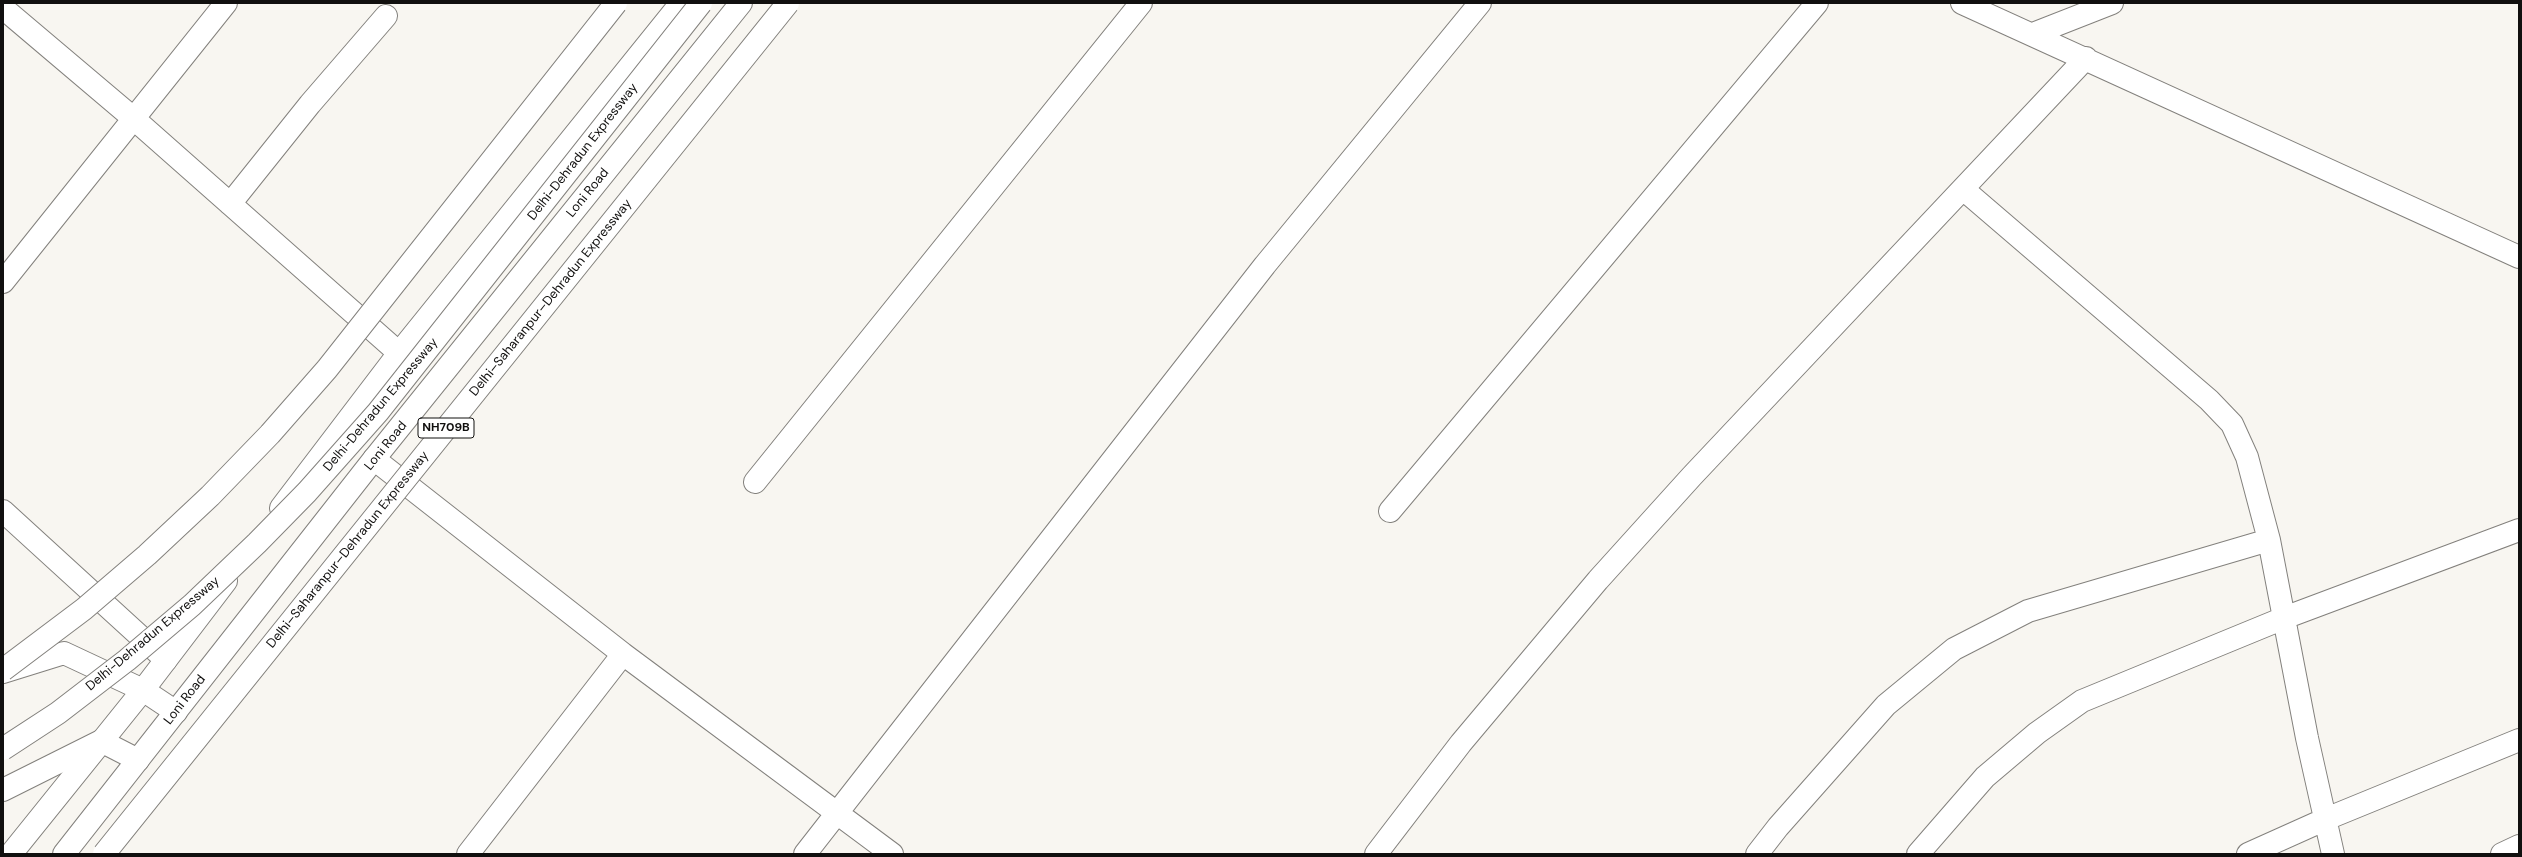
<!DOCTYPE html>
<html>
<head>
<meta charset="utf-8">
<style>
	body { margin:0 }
	#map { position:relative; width:2522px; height:857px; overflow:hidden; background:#f8f6f1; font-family:"DM Sans",sans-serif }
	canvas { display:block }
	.frame { position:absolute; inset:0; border:4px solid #11100f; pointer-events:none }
</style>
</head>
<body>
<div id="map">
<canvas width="2522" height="857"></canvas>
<div class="frame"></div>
</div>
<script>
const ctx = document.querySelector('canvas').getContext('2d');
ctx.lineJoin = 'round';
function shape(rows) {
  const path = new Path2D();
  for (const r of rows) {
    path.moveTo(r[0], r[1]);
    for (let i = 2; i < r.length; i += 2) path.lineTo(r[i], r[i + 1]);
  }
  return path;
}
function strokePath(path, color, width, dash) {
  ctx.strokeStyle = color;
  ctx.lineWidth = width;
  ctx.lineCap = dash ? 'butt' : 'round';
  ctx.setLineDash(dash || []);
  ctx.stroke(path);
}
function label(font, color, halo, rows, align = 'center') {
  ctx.font = font + ' "DM Sans",sans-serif';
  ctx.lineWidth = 4;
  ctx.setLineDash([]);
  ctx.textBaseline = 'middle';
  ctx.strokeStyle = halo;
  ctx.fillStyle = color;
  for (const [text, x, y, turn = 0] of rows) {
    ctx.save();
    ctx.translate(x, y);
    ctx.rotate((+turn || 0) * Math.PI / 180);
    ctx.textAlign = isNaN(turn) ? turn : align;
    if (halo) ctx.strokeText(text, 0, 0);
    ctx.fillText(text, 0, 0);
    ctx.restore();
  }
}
const minor = shape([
	[1962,3,2519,257],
	[3,8,133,118,399,353],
	[2033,34,2112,3],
	[1963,189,2209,400,2232,424,2247,457,2269,540,2307,738,2333,854],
	[230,204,310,104,386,16],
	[3,282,226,3],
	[374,459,623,654,892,854],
	[755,482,1141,3],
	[3,511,166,660],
	[1390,511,1817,3],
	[3,672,64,653,143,690,176,712],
	[3,790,101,741,138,760],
	[468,854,623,654],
	[805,854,1265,265,1480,3],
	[1376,854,1461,743,1598,580,1692,476,2086,58],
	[1757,854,1778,827,1886,705,1954,649,2028,611,2269,540],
	[1918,854,1985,777,2037,733,2082,701,2284,618,2519,530],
	[2248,854,2326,819,2519,740],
	[2502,854,2519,846]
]);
const highway = shape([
	[281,508,399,353,681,3],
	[11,854,143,690,226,581],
	[64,854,374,459,741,3]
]);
const highwayBridge = shape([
	[3,670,84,609,147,555,210,496,270,434,327,369,616,3],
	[3,749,58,713,127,660,192,605,257,543,307,492,378,412,701,3],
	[104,854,788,3]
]);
const shields = [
	[446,428,56]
];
const shieldNames = [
	["NH709B",446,428]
];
const streetNames = [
	["Delhi-Dehradun Expressway",583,152,-52],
	["Loni Road",588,193,-51],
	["Delhi–Saharanpur–Dehradun Expressway",551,298,-51],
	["Delhi-Dehradun Expressway",381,405,-50],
	["Loni Road",386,446,-51],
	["Delhi–Saharanpur–Dehradun Expressway",348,550,-51],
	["Delhi-Dehradun Expressway",153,634,-40],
	["Loni Road",185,700,-52]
];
strokePath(minor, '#83817d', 24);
strokePath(highway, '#83817d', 24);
strokePath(minor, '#fff', 22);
strokePath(highway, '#fff', 22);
strokePath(highwayBridge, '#83817d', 24, []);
strokePath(highwayBridge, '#fff', 22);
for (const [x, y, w] of shields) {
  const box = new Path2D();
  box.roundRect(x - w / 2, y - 10, w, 20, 3);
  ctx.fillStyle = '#fff';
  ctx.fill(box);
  strokePath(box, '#11100f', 1);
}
label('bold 12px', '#11100f', null, shieldNames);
label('13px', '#11100f', '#fff', streetNames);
</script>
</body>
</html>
